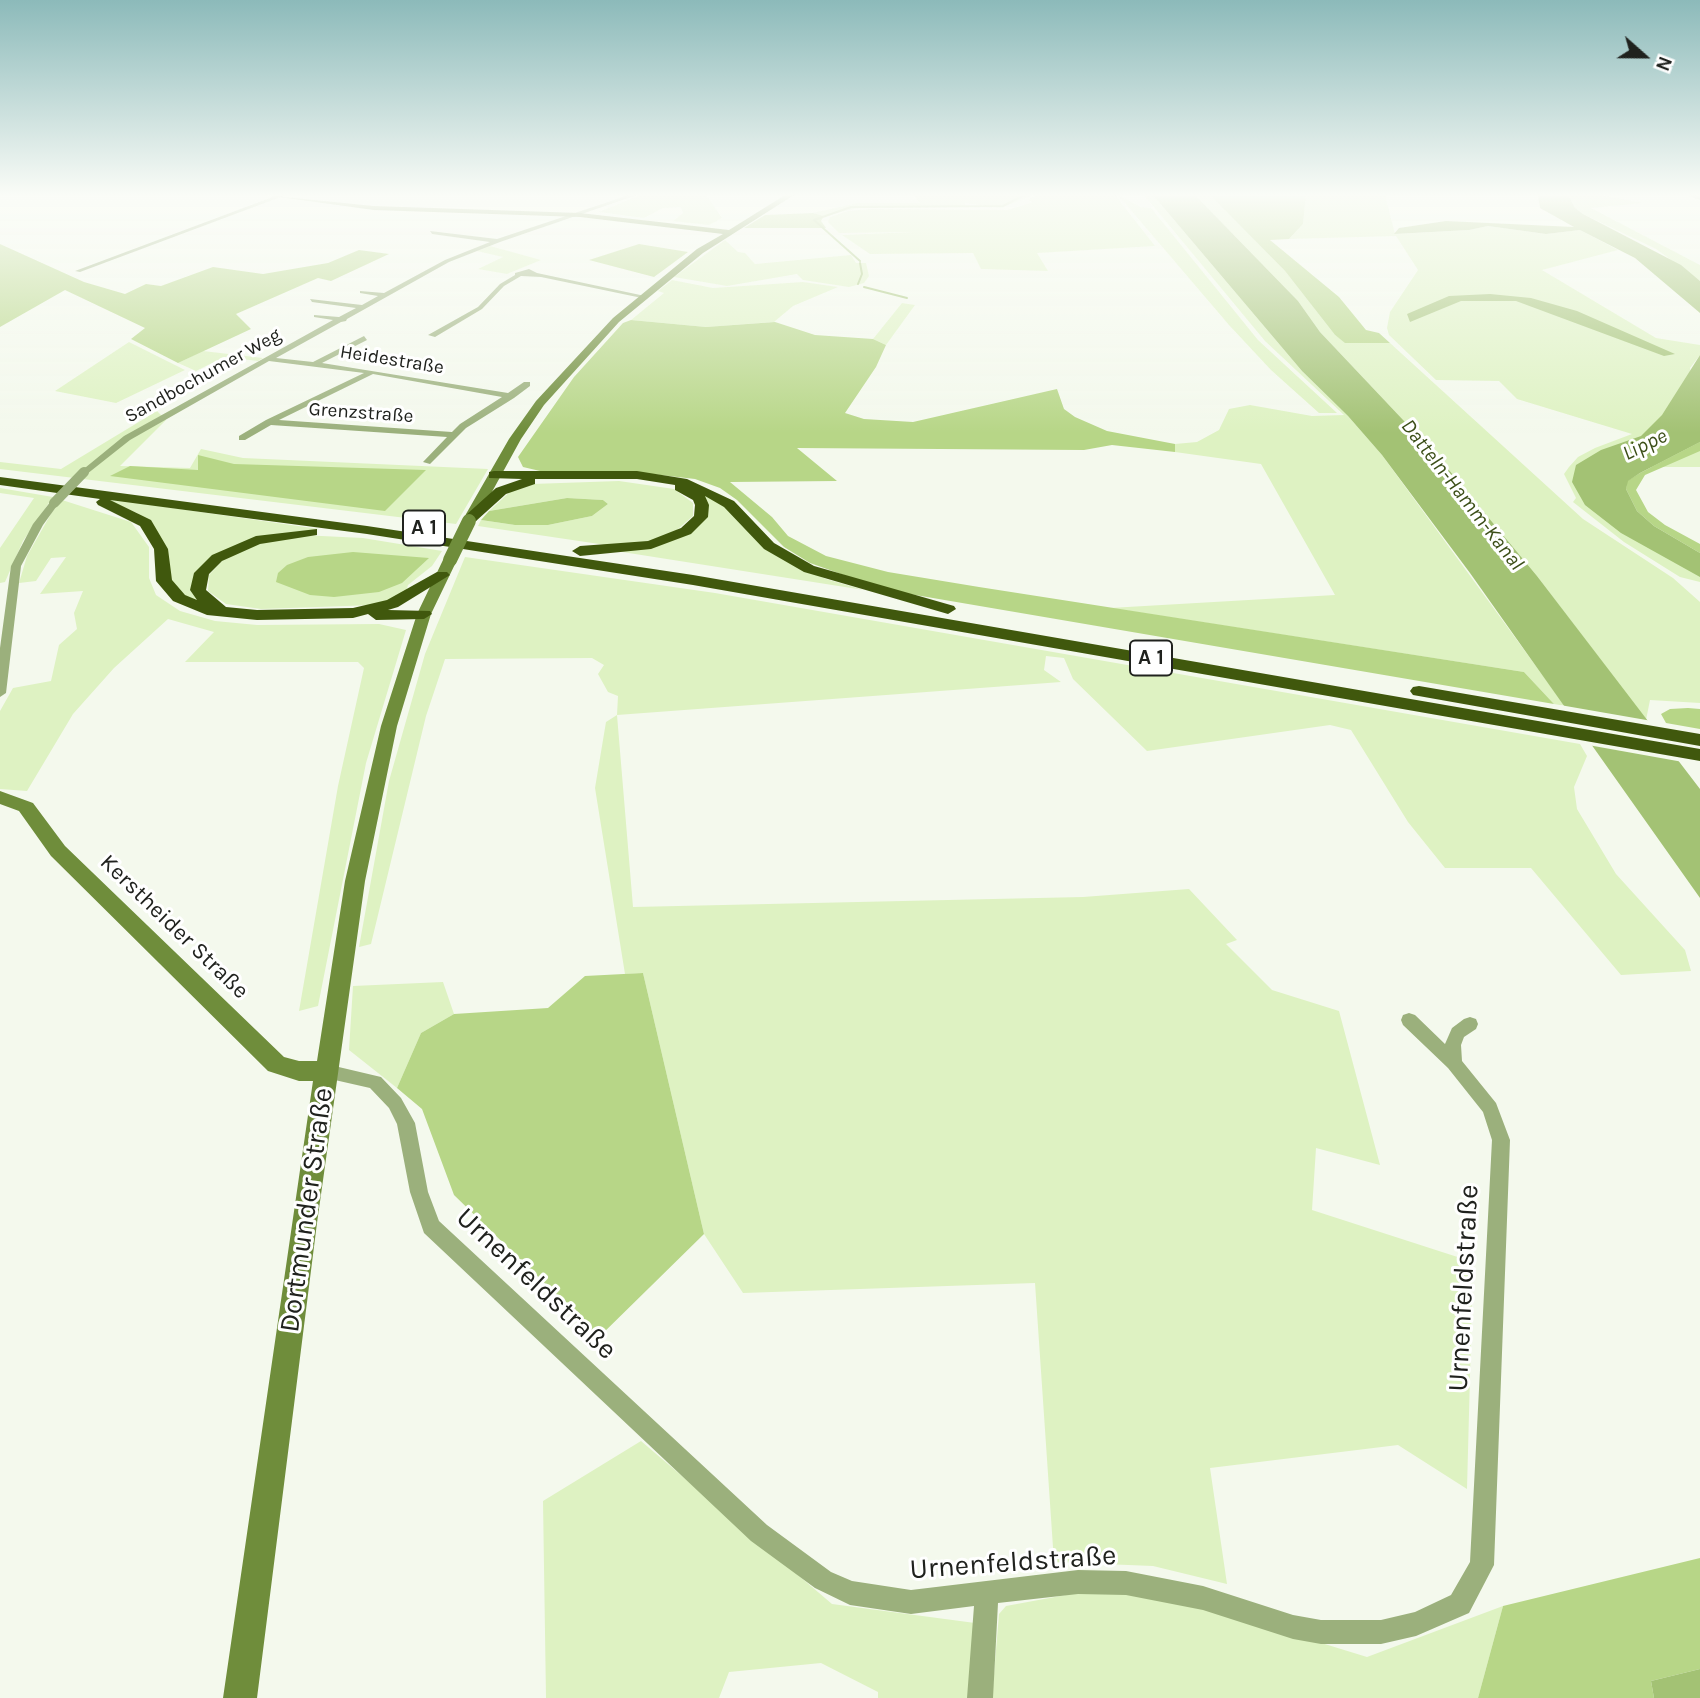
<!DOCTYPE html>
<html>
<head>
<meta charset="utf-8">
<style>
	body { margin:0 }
	#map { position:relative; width:1700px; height:1698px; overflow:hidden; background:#f4f9ed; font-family:Karla,sans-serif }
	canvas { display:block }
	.north { position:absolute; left:1609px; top:21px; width:70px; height:70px; -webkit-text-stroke:5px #fff; paint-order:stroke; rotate:111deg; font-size:19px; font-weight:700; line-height:28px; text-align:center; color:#20221e }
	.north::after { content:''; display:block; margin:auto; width:24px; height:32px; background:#20221e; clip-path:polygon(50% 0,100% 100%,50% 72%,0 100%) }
</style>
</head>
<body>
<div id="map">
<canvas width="1700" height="1698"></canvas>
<div class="north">N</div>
</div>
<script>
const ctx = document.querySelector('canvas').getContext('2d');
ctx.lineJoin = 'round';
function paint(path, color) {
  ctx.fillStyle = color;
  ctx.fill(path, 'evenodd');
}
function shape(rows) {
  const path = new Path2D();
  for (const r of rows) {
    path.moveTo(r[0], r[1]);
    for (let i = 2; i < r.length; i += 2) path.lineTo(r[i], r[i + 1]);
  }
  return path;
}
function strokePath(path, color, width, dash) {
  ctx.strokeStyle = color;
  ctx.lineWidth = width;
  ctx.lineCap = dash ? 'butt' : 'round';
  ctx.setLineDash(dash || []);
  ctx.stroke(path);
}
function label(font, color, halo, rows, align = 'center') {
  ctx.font = font + ' Karla,sans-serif';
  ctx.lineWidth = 6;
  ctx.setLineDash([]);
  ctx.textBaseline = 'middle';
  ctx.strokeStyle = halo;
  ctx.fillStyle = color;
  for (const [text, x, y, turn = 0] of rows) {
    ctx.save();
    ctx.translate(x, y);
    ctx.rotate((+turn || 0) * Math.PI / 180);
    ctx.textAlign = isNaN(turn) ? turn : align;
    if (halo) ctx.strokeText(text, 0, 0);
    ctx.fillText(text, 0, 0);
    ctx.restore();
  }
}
const green = shape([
	[640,195,706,195,722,218,709,225,673,221,683,213,681,207,663,208,644,218,599,212],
	[913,195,1033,195,1001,208,965,203,965,206,946,207,858,208,824,216,813,213,857,203,920,203],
	[1037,195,1115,195,1155,246,1037,253,1048,271,981,269,973,253,870,254,842,235,913,232,839,233,828,222,830,217,848,211,871,209,1008,210,1033,202,1028,200],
	[1118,195,1141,207,1151,208,1258,340,1337,413,1319,413,1271,370,1229,325],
	[1144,195,1153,195,1302,371,1348,416,1382,455,1565,706,1554,704,1524,672,1110,608,1335,595,1261,464,1175,452,1175,444,1197,442,1219,430,1229,409,1250,405,1312,416,1344,415,1265,341],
	[1195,195,1210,195,1243,228,1285,271,1335,335,1346,343,1390,343,1583,519,1673,578,1700,602,1700,703,1650,700,1646,720,1537,576,1439,458,1320,332,1298,301],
	[1306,195,1385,195,1395,234,1469,230,1488,226,1546,234,1580,230,1618,250,1542,270,1656,338,1700,345,1700,355,1690,368,1700,415,1700,467,1612,467,1600,485,1700,564,1700,582,1680,577,1624,542,1573,502,1576,498,1564,474,1569,467,1578,457,1595,448,1632,434,1517,399,1499,381,1436,380,1389,335,1387,328,1390,312,1418,270,1396,236,1289,239,1303,224],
	[1568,195,1599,195,1643,203,1591,208,1700,265,1700,281,1656,249,1583,214,1575,208],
	[725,240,738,252,745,253,755,264,851,255,856,263,866,263,869,276,864,283,849,287,803,280,797,274,727,286,674,277],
	[490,246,541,260,507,274,478,269,503,257,477,251],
	[672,280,713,288,803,282,838,287,793,306,774,322,706,327,631,320,664,293,658,291],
	[902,303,915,305,886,345,873,339],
	[129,342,185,370,116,403,55,391],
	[203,351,263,358,258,361,224,357,196,371,178,363],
	[157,411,166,420,120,466,190,468,201,449,243,458,488,469,456,524,0,469,0,462,61,469],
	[619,481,674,489,693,503,693,516,671,535,642,543,606,545,478,526,481,520,515,525,548,525,592,516,608,504,603,500,567,498,489,511,512,490,532,484],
	[0,488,53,497,23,541,5,582,0,583,0,548,34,498,0,493],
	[697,494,710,495,735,515,753,537,772,553,826,579,864,590,616,551,658,546,697,527],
	[103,498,319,529,251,540,203,566,202,601,194,603,174,589,163,543,154,527,137,513],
	[62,500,131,522,149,547,149,578,156,595,180,611,215,621,257,625,379,624,406,630,366,763,318,1006,299,1011,338,786,364,668,358,662,185,662,214,632,168,619,114,668,73,714,27,791,0,789,0,711,13,688,51,681,59,645,77,629,74,613,83,591,40,594,66,557,51,558,36,581,19,583,27,556,52,512],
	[301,535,363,538,442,551,432,566,408,585,405,595,374,605,261,609,226,604,208,591,209,575,222,561,249,546],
	[465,557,715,593,1580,744,1587,756,1574,787,1577,809,1616,874,1685,950,1691,971,1621,975,1531,868,1445,868,1408,822,1351,730,1330,725,1147,751,1073,679,1064,658,1046,656,1044,670,1061,682,617,715,633,907,1083,897,1189,889,1237,940,1226,944,1272,990,1339,1011,1380,1165,1316,1148,1312,1210,1473,1262,1467,1489,1398,1445,1210,1468,1227,1584,1153,1566,1054,1562,1035,1283,743,1293,704,1234,643,973,625,974,595,788,606,722,617,715,618,696,608,692,598,674,604,665,592,658,445,659,426,716,371,944,359,947,389,781,425,654],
	[443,982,454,1014,421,1033,397,1088,349,1050,353,986],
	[641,1441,832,1604,975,1623,968,1698,878,1698,878,1692,821,1663,729,1672,719,1698,546,1698,543,1501],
	[1110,1592,1175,1598,1367,1657,1503,1606,1478,1698,992,1698,999,1614,1006,1606,1071,1594]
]);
const forest = shape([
	[1210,195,1306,195,1303,224,1289,239,1270,240,1339,297,1366,330,1379,333,1390,343,1345,343,1335,335,1285,271],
	[813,213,824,216,821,221,826,228,744,228,765,215],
	[0,244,84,282,125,294,146,284,161,286,213,267,263,274,328,263,359,250,389,254,331,281,318,278,236,314,251,329,178,363,131,339,145,328,65,290,0,327],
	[639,244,688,252,654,277,589,260],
	[631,320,706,327,775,322,815,335,873,339,886,345,876,367,845,413,864,419,913,422,1057,389,1064,409,1075,417,1107,431,1175,444,1175,452,1112,445,1084,450,797,448,837,481,730,482,772,517,788,536,826,556,888,572,979,587,1524,672,1554,704,886,590,810,563,784,547,737,500,720,488,695,479,625,471,540,471,523,467,518,457,574,377,623,323],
	[1700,442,1700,451,1645,475,1636,490,1648,512,1665,525,1700,544,1700,553,1654,526,1637,511,1626,489,1627,481,1640,473],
	[198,455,234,464,426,470,385,511,110,476,130,466,198,470],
	[567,498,603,500,608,504,592,516,548,525,515,525,481,520,489,511],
	[353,552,429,558,402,583,379,592,334,597,310,595,276,582,278,573,287,565,308,557],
	[1688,708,1700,709,1700,729,1666,723,1661,714,1670,709],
	[643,973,704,1234,595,1341,567,1305,454,1195,422,1109,397,1088,421,1033,454,1014,548,1008,585,976],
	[1700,1558,1700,1669,1651,1681,1654,1698,1478,1698,1503,1606]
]);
const water = shape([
	[1153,195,1195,195,1298,301,1320,332,1439,458,1537,576,1700,789,1700,898,1470,573,1382,455,1348,416,1302,371],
	[1538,195,1568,195,1575,208,1583,214,1681,265,1700,281,1700,313,1635,258,1580,230,1546,234,1488,226,1469,230,1394,234,1399,228,1446,221,1574,227,1540,208],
	[1490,294,1531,298,1577,311,1675,354,1664,356,1516,301,1461,301,1410,322,1407,314,1449,296],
	[1700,355,1700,442,1640,473,1628,481,1626,489,1637,511,1654,526,1700,553,1700,577,1621,533,1585,505,1572,482,1576,465,1601,450,1641,436,1662,415],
	[1700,1669,1700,1698,1654,1698,1651,1681]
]);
const pier = shape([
	[1560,705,1652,721,1683,762,1588,745]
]);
const stream = shape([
	[860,261,814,220,851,207,1003,206,1024,195],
	[858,284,862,274,860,263],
	[864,287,907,298]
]);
const street = shape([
	[278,195,286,195,80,272,75,271,278,195],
	[629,195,637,195,500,242,449,262,347,319,346,321,341,322,276,358,313,362,364,336,367,340,322,363,508,393,524,382,530,382,530,386,514,398,466,428,430,464,423,462,447,437,271,425,245,440,239,440,239,436,266,420,364,373,269,361,130,440,87,474,80,472,124,436,333,320,314,317,314,315,339,317,356,308,312,302,310,299,362,305,378,296,360,293,360,291,384,293,445,260,490,242,432,234,430,231,497,239,629,195],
	[373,374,502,397,460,424,452,432,279,420,373,374],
	[1689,195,1700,196,1700,200,1689,196,1689,195],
	[529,269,537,273,645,296,642,298,541,277,521,276,504,286,482,309,435,337,428,335,478,307,500,284,515,275,515,273,529,269],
	[51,501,59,503,43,525,21,566,6,693,0,697,0,648,11,566,33,524,51,501],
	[1409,1013,1415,1015,1445,1044,1452,1028,1464,1019,1470,1017,1476,1019,1478,1024,1476,1029,1464,1037,1461,1045,1462,1061,1496,1103,1510,1140,1494,1565,1469,1613,1416,1636,1381,1644,1321,1644,1293,1639,1203,1610,1126,1595,1078,1594,998,1603,993,1698,967,1698,974,1606,911,1614,850,1605,815,1588,751,1541,424,1233,410,1192,397,1124,389,1108,370,1088,326,1078,320,1076,318,1071,320,1066,326,1064,381,1077,401,1098,415,1123,428,1192,439,1221,767,1525,831,1572,852,1581,911,1590,1078,1570,1126,1571,1203,1586,1293,1615,1321,1620,1381,1620,1415,1612,1451,1595,1470,1562,1492,1140,1483,1112,1448,1068,1403,1025,1401,1020,1403,1015,1409,1013]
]);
const secondary = shape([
	[264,195,374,206,580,213,729,230,785,195,794,195,703,253,619,322,544,405,521,439,476,521,469,525,462,521,509,439,536,401,613,318,697,249,723,234,580,217,374,210,264,195],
	[450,556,457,560,431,614,397,726,365,881,317,1223,257,1698,223,1698,313,1081,299,1081,268,1071,51,856,19,811,0,804,0,791,33,803,65,846,284,1057,299,1061,317,1061,345,881,381,726,417,614,443,560,450,556]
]);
const highway = shape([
	[494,471,637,471,687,479,734,501,774,543,814,566,954,606,956,609,948,614,804,572,764,549,724,507,705,496,709,505,708,517,691,534,651,549,580,556,572,551,580,546,648,541,681,528,694,516,695,505,693,500,675,490,675,485,637,479,535,479,535,484,506,494,476,521,466,521,466,515,496,488,522,479,489,478,489,472,494,471],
	[0,477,367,526,693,575,1700,749,1700,761,693,585,367,534,110,500,151,520,168,549,172,580,185,595,197,600,190,590,194,573,212,555,256,536,317,529,317,535,260,544,222,561,209,574,206,590,226,607,257,610,353,608,387,600,437,572,447,572,450,575,398,607,388,610,430,611,432,614,424,619,376,620,368,614,353,618,257,620,207,615,173,601,156,581,154,549,140,526,98,505,96,502,100,499,0,485,0,477],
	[1419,686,1700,734,1700,746,1413,695,1410,691,1413,687,1419,686]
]);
const streetBridge = shape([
	[54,503,84,472]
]);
const secondaryBridge = shape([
	[450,560,469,521]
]);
const farStreetnames = [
	["Heidestraße",392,360,9],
	["Sandbochumer Weg",203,376,-29],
	["Grenzstraße",361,413,4]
];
const farWaternames = [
	["Lippe",1645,445,-26],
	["Datteln-Hamm-Kanal",1462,495,52]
];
const shields = [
	[424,528,42],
	[1151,658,42]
];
const shieldNames = [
	["A 1",424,528],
	["A 1",1151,658]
];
const streetNames = [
	["Kerstheider Straße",174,927,44]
];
const nearStreetnames = [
	["Dortmunder Straße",307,1210,-82],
	["Urnenfeldstraße",536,1284,43],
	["Urnenfeldstraße",1464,1288,-87],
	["Urnenfeldstraße",1013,1563,-4]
];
paint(green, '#def2c2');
paint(forest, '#b7d687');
paint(water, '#a3c274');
paint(pier, '#f4f9ed');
strokePath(stream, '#a3c274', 2);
paint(street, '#9bb07c');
paint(secondary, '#6f8d3b');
paint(highway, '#40580d');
strokePath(streetBridge, '#9bb07c', 10);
strokePath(secondaryBridge, '#6f8d3b', 14);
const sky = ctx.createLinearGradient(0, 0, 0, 433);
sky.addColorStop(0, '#8cbaba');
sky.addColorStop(0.45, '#fafcf7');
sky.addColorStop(1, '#fafcf700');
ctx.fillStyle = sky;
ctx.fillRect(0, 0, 1700, 433);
label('19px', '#20221e', '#fff', farStreetnames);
label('italic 21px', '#3c4f18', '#fff', farWaternames);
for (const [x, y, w] of shields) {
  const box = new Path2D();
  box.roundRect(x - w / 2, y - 17.5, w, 35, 5);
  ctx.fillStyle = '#fff';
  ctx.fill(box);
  strokePath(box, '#20221e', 2);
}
label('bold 21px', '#20221e', null, shieldNames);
label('23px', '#20221e', '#fff', streetNames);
label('28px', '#20221e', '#fff', nearStreetnames);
</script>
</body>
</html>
